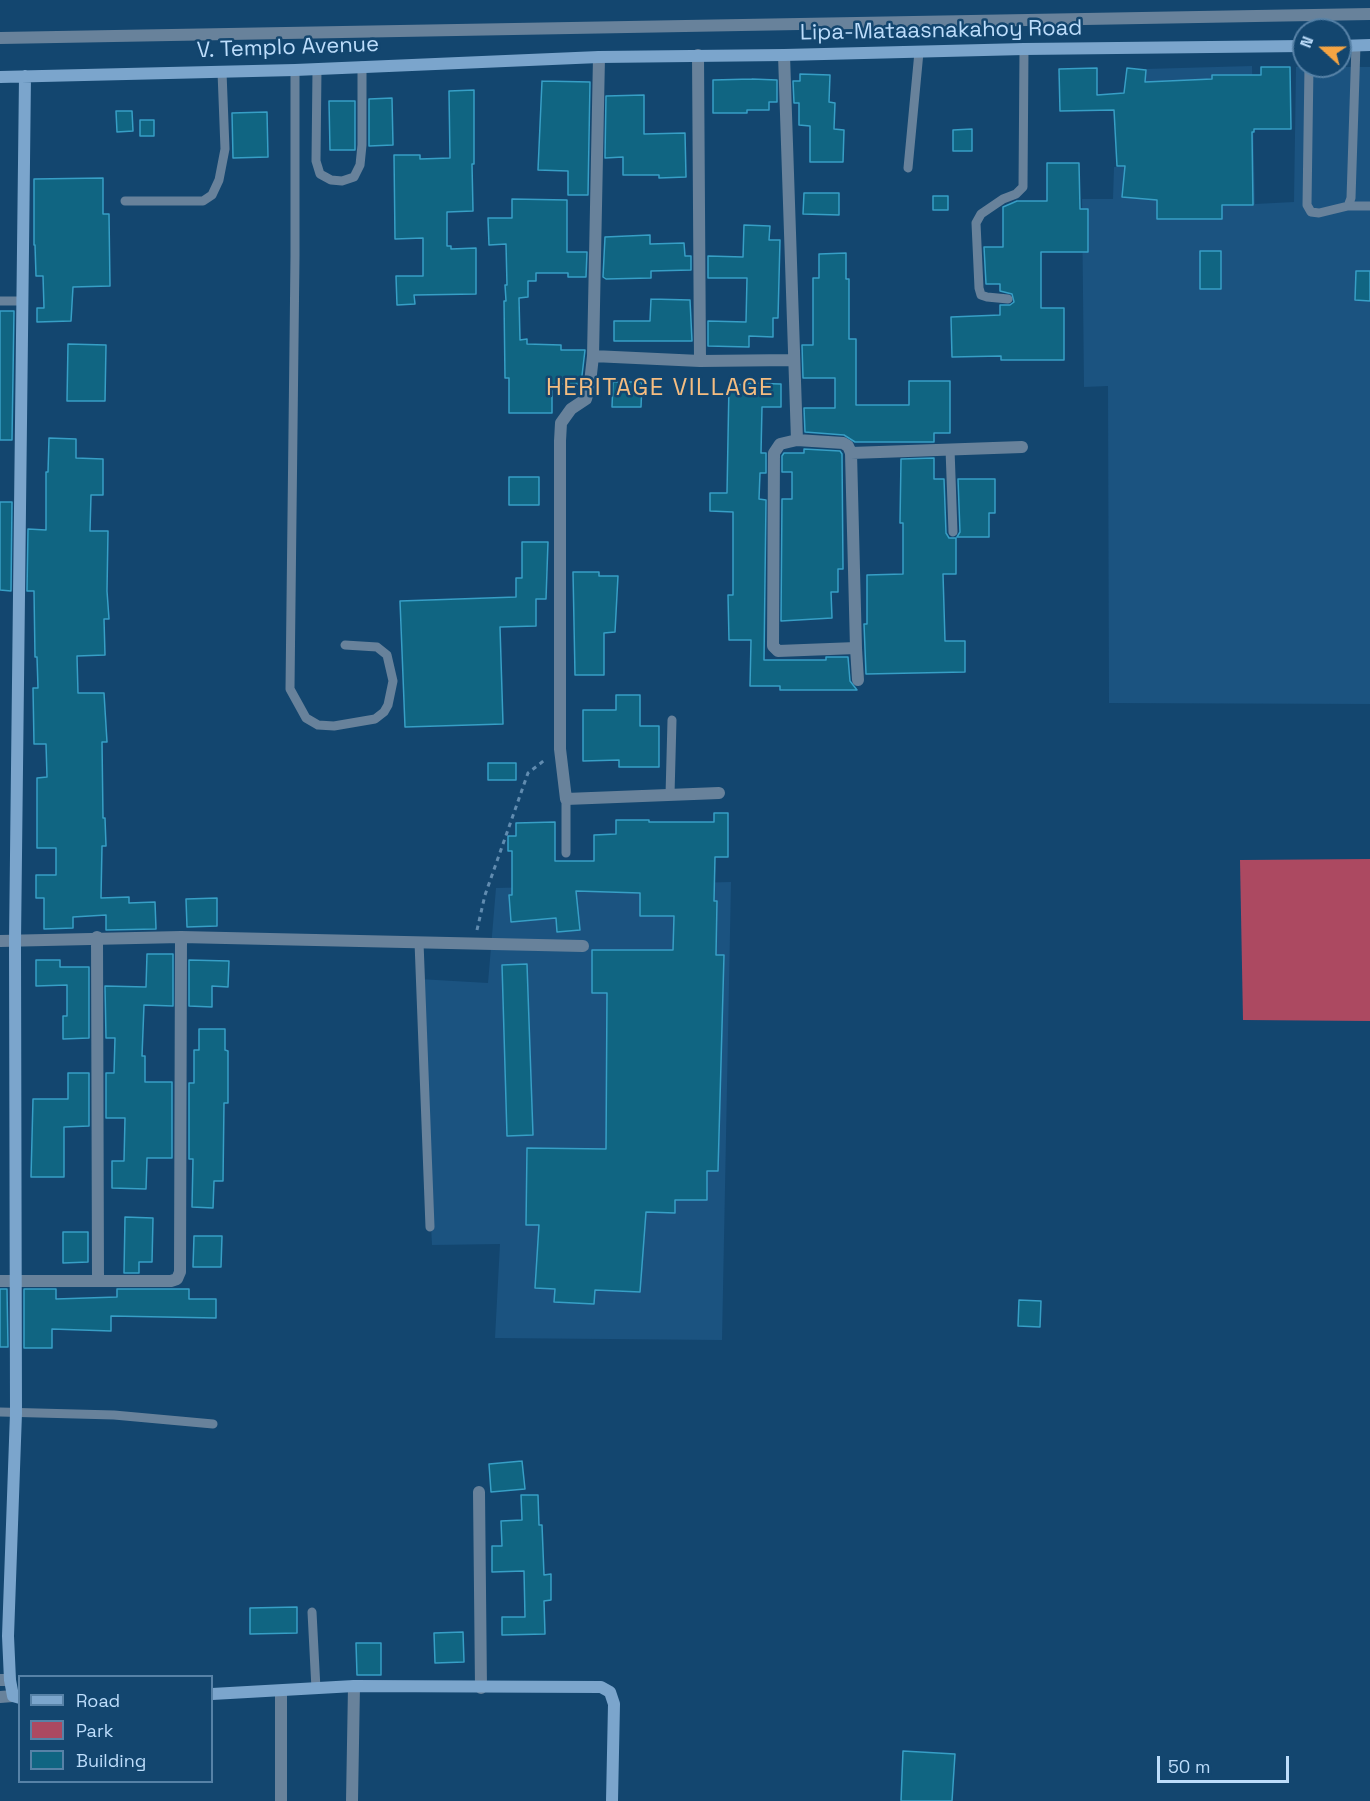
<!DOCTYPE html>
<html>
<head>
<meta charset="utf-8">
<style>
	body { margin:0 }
	#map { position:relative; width:1370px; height:1801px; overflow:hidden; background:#13466f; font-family:"Space Grotesk",sans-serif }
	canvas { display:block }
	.legend { position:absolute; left:18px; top:1675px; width:195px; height:108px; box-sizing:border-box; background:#13466f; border:2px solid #5782a7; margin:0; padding:8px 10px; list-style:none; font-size:18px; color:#bdddfb }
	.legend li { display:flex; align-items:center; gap:12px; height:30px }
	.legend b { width:30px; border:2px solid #5782a7 }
	.north { position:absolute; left:1292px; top:18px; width:60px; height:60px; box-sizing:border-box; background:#13466f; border:2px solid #5782a7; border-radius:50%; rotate:291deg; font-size:16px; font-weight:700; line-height:24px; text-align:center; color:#bdddfb }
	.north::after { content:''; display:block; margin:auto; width:21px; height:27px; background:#f4a443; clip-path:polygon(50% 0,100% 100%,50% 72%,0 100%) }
	.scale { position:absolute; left:1157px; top:1756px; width:132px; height:27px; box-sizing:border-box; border:3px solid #bdddfb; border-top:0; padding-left:8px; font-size:18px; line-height:21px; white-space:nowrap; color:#bdddfb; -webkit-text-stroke:4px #13466f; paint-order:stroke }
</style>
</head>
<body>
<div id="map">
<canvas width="1370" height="1801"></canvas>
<ul class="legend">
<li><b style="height:8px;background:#7ba5cc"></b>Road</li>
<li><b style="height:16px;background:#ac4961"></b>Park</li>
<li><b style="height:16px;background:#106582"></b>Building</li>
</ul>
<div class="north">N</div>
<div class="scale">50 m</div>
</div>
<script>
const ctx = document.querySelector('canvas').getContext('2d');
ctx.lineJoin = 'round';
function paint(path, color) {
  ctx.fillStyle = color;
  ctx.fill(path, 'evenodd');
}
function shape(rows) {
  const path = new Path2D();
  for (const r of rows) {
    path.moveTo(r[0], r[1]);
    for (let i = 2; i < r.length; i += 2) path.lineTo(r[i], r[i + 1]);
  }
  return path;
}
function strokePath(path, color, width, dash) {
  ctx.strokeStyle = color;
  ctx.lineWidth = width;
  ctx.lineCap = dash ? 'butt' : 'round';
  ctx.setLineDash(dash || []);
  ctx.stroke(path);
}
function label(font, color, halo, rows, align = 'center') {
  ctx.font = font + ' "Space Grotesk",sans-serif';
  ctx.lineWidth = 5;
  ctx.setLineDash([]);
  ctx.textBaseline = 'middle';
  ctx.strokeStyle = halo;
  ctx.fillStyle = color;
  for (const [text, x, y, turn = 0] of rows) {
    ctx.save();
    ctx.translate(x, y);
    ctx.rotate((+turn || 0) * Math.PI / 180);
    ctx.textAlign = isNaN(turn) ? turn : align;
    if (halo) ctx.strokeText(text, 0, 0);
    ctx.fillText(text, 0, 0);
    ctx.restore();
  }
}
const built = shape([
	[1252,66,1255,204,1294,202,1296,67,1370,67,1370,704,1109,703,1108,386,1084,387,1082,199,1113,199,1114,167,1147,166,1145,69],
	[731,882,722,1340,495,1338,500,1244,432,1245,419,979,488,983,496,888]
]);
const green = shape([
	[1370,859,1370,1021,1243,1020,1240,860]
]);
const building = shape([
	[1261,67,1290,67,1291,129,1254,129,1254,132,1252,132,1253,205,1222,205,1222,219,1157,219,1157,200,1122,197,1125,166,1117,166,1114,110,1060,111,1059,69,1097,68,1097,95,1124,93,1127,68,1146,70,1145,82,1212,79,1212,75,1261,75,1261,67],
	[800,74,830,75,829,102,835,103,834,129,844,130,843,162,810,162,810,126,799,125,799,103,794,103,793,81,800,81,800,74],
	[752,79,777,80,777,102,769,102,769,110,747,110,747,113,713,113,713,80,752,79],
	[542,81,590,82,588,195,568,195,568,171,538,170,542,81],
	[474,90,474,164,472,164,473,211,447,212,447,246,451,246,451,249,476,248,476,294,414,295,415,304,397,305,396,276,423,276,423,238,395,239,394,155,420,155,420,159,450,158,449,91,474,90],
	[644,95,644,134,685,133,686,177,659,178,659,175,623,175,623,157,605,158,606,96,644,95],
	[392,98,393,145,369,146,369,99,392,98],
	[329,101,355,101,355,150,330,150,329,101],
	[116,111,132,111,133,131,117,132,116,111],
	[267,112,268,157,233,158,232,113,267,112],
	[140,120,154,120,154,136,140,136,140,120],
	[972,129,972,151,953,151,953,130,972,129],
	[1047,163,1079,163,1080,209,1088,209,1088,252,1041,252,1041,308,1064,308,1064,360,1001,360,1001,356,952,357,951,317,1000,315,1000,305,1010,305,1014,302,1012,294,1000,291,1000,284,986,284,984,247,1003,247,1003,207,1017,201,1047,201,1047,163],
	[103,178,103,214,109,214,110,286,73,287,71,321,37,322,37,308,44,308,43,276,36,276,35,245,34,245,34,179,103,178],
	[804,193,839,193,839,215,803,214,804,193],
	[933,196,948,196,948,210,933,210,933,196],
	[512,199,567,200,567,252,587,252,586,277,568,277,568,273,536,273,536,281,528,281,528,297,519,298,520,340,527,339,527,344,561,345,561,350,585,350,581,384,552,384,552,413,509,413,509,378,505,378,504,301,506,301,505,285,507,285,506,244,489,245,488,218,512,218,512,199],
	[744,225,770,226,769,240,780,240,778,318,773,318,773,337,749,336,749,347,708,346,708,321,746,322,747,278,708,278,708,256,743,257,744,225],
	[650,235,650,244,684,243,685,256,691,256,691,270,651,271,651,278,606,279,603,277,605,237,650,235],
	[1200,251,1221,251,1221,289,1200,289,1200,251],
	[846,253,846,279,849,279,849,339,856,339,856,405,909,405,909,381,950,381,950,433,934,433,934,442,855,442,844,435,805,432,804,408,835,408,835,378,803,378,802,345,813,345,813,278,819,278,819,254,846,253],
	[1356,271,1370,271,1370,301,1355,300,1356,271],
	[651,299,690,300,692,341,614,341,614,321,650,321,651,299],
	[0,311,14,311,12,440,0,440,0,311],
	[68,344,106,345,105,401,67,401,68,344],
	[613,382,642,382,641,407,612,407,613,382],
	[748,383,781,384,781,407,762,407,761,453,766,453,766,473,760,473,759,499,766,500,764,660,826,660,826,657,848,657,850,681,857,690,780,690,780,686,750,686,751,640,729,640,728,595,733,595,733,512,710,511,710,493,727,493,729,384,748,385,748,383],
	[49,438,76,439,76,458,103,459,103,495,91,495,90,531,108,531,107,591,109,619,104,619,105,655,77,656,78,693,104,693,107,742,102,742,103,818,105,818,106,846,102,846,101,898,129,897,129,903,155,902,156,929,106,930,106,915,73,917,73,928,44,929,44,898,36,898,36,875,56,875,56,848,37,848,37,778,47,777,46,744,34,744,33,688,38,688,37,657,35,657,34,591,27,591,28,529,46,530,46,472,48,472,49,438],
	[804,449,840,451,842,454,843,569,838,569,838,592,831,592,832,618,781,621,782,499,792,499,792,472,782,472,782,456,784,453,804,453,804,449],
	[934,458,934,479,944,479,946,533,949,538,956,538,956,574,943,574,945,641,965,641,965,672,866,674,864,624,867,624,867,575,903,574,903,523,900,523,901,459,934,458],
	[509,477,539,477,539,505,509,505,509,477],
	[958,479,995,479,995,513,989,513,989,537,957,537,960,532,958,479],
	[0,502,12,502,11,591,0,590,0,502],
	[522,542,548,542,546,599,536,599,536,626,500,627,503,724,405,727,400,601,516,597,516,578,522,578,522,542],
	[573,572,599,572,599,576,618,576,615,632,604,633,604,675,575,675,573,572],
	[616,695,640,695,640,726,659,726,659,767,619,767,619,760,583,761,583,710,616,710,616,695],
	[488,763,516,763,516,780,488,780,488,763],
	[714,813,728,813,728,857,715,857,714,901,717,901,716,955,724,955,718,1171,707,1171,707,1200,675,1200,675,1213,646,1212,640,1292,595,1290,594,1304,554,1302,555,1289,535,1288,539,1225,526,1225,527,1148,606,1149,607,993,592,993,592,950,673,950,674,916,640,916,640,893,576,891,580,930,557,932,556,918,511,922,509,895,512,895,512,851,508,851,508,836,516,836,516,823,555,822,555,861,594,861,594,835,616,834,616,820,649,820,649,822,714,822,714,813],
	[217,898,217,926,187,927,186,899,217,898],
	[147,954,173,954,173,1006,144,1005,142,1056,145,1056,145,1082,172,1082,172,1158,147,1158,146,1189,112,1188,112,1161,124,1161,125,1118,106,1118,106,1073,114,1073,115,1038,106,1038,105,986,146,987,147,954],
	[36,960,60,960,60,967,89,967,89,1038,63,1039,63,1016,67,1016,67,985,36,986,36,960],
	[189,960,229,961,228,987,212,986,212,1007,189,1006,189,960],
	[527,964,533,1135,507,1136,502,965,527,964],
	[199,1029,225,1029,225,1050,228,1051,228,1103,224,1103,223,1181,214,1181,213,1208,192,1207,193,1159,189,1159,189,1083,194,1083,194,1050,199,1050,199,1029],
	[68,1073,89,1073,89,1126,64,1127,64,1177,31,1177,33,1099,68,1099,68,1073],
	[125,1217,153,1218,152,1262,139,1262,139,1273,124,1273,125,1217],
	[63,1232,88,1232,88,1262,63,1263,63,1232],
	[194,1236,222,1236,221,1267,193,1267,194,1236],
	[0,1289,7,1289,8,1347,0,1347,0,1289],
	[24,1289,56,1289,56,1299,117,1297,117,1289,189,1289,189,1299,216,1299,216,1318,111,1316,111,1331,52,1329,52,1348,24,1348,24,1289],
	[1019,1300,1041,1301,1040,1327,1018,1326,1019,1300],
	[522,1461,525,1489,491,1492,489,1464,522,1461],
	[521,1495,538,1495,539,1525,542,1525,544,1575,551,1574,551,1600,544,1601,545,1634,502,1635,502,1617,525,1617,524,1571,492,1572,492,1546,502,1546,501,1521,522,1520,521,1495],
	[297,1607,297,1633,250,1634,250,1608,297,1607],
	[463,1632,464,1662,435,1663,434,1633,463,1632],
	[356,1643,381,1643,381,1675,357,1675,356,1643],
	[903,1751,955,1754,952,1801,901,1801,903,1751]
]);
const path = shape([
	[477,930,485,895,528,773,546,759]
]);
const lane = shape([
	[1309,66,1307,205,1311,212,1319,213,1348,206,1351,198,1356,45],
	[317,69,316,161,320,174,331,180,342,181,354,177,360,165,362,145,362,66],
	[295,70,295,256,290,689,306,718,318,725,334,726,375,719,384,712,388,705,393,681,387,655,377,647,345,645],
	[908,168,919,52],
	[125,201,203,201,212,195,219,180,225,149,222,72],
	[1348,206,1370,206],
	[1008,299,987,297,981,295,979,288,976,223,981,214,1003,199,1016,194,1023,187,1024,49],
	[0,301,22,301],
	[950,449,953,532],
	[670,795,672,720],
	[566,853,566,799],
	[419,942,430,1227],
	[0,1412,114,1415,213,1424],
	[312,1612,316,1689]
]);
const street = shape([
	[0,38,1370,14],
	[698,55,700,361],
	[784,55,797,440],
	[599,57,593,356,590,383,586,399,571,409,561,423,560,441,560,749,566,799,719,793],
	[593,356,700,361,793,360],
	[797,440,843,443,848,446,851,453,856,648,778,651,773,646,774,453,780,444,797,440],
	[851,453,1022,447],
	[856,648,858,680],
	[97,937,98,1281],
	[0,941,181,937,583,946],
	[0,1281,171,1281,177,1279,180,1272,181,937],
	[479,1492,481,1688],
	[0,1680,10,1680],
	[281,1691,281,1801],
	[0,1697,13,1696],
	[352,1801,354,1686]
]);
const secondary = shape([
	[1340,46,1370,45],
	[0,77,295,70,599,57,784,55,1024,49,1304,46],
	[212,1694,354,1686,601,1687,610,1692,614,1704,612,1801],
	[20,1698,13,1696,10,1680,8,1636,16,1413,15,941,25,76]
]);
const streetNames = [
	["Lipa-Mataasnakahoy Road",941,31,-1],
	["V. Templo Avenue",288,48,-2]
];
const neighbourhoodNames = [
	["HERITAGE VILLAGE",660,388]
];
paint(built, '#1b5380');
paint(green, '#ac4961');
paint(building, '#106582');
strokePath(building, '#379fc6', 1.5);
strokePath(path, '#618cb0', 3, [4.5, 4.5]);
strokePath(lane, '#68829b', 9);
strokePath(street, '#68829b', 12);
strokePath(secondary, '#7ba5cc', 12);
label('22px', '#bdddfb', '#13466f', streetNames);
ctx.letterSpacing = '1.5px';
label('24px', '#f5bd81', '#13466f', neighbourhoodNames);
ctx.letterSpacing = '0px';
</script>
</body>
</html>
